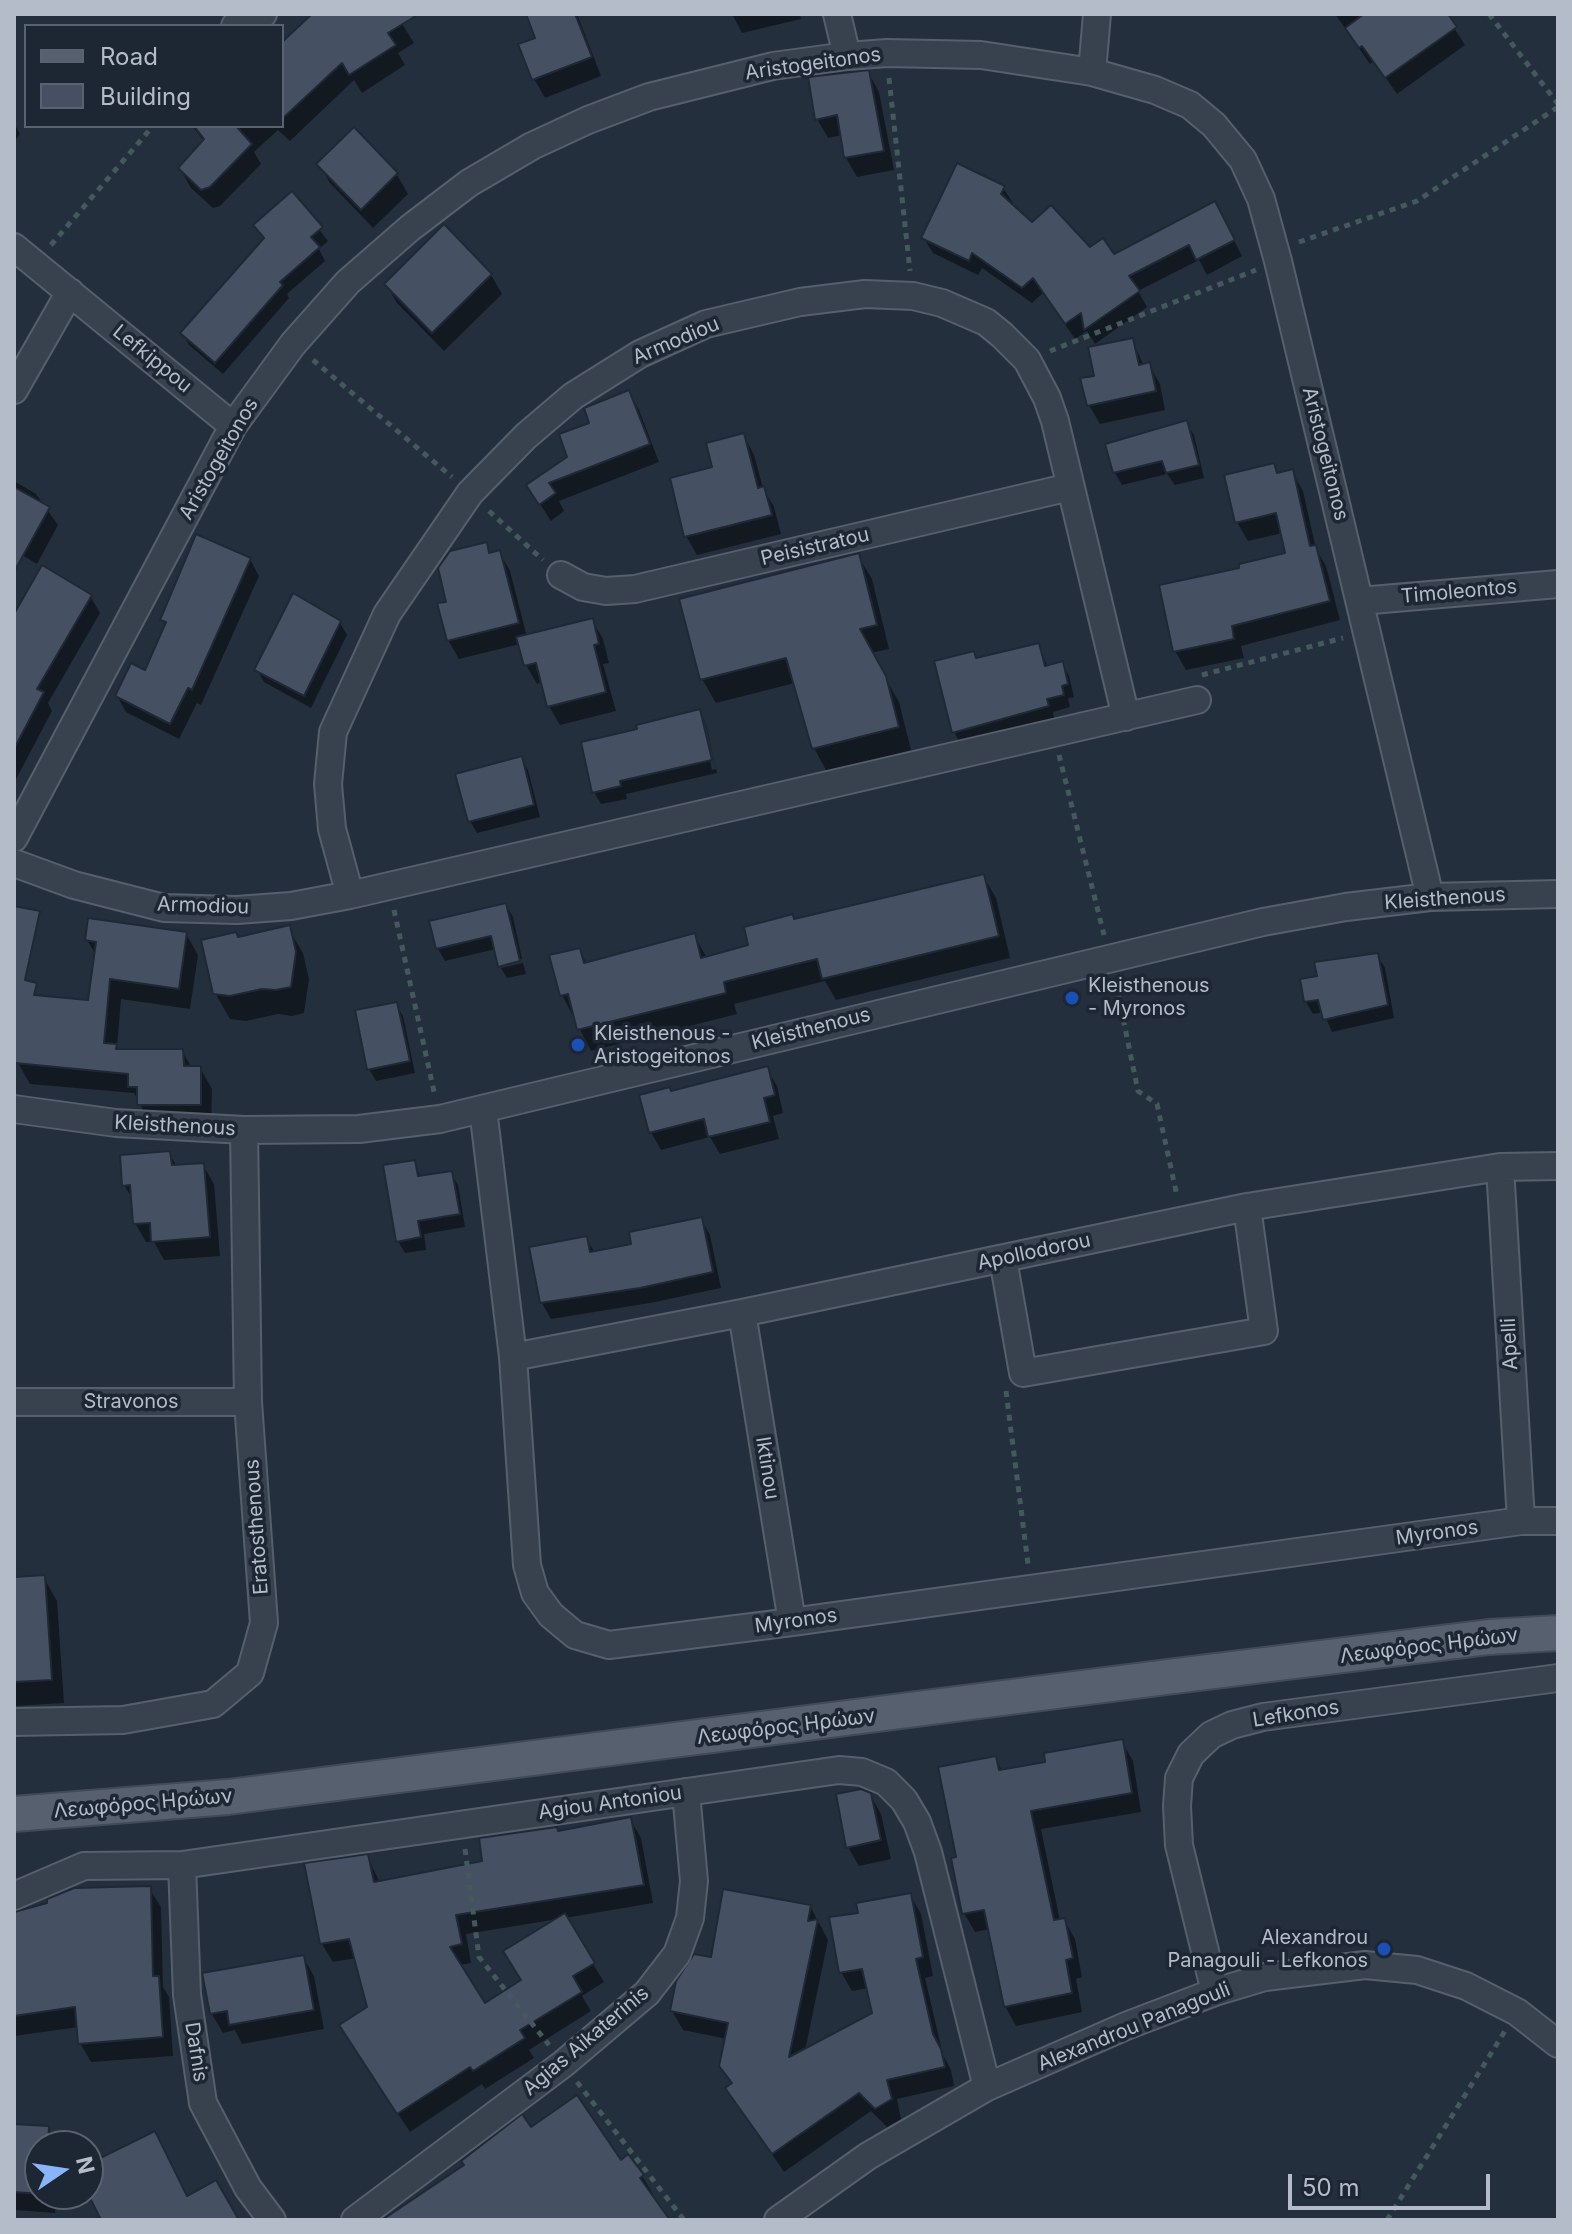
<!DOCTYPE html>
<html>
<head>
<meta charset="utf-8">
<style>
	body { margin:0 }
	#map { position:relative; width:1572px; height:2234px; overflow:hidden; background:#242f3e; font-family:Inter,sans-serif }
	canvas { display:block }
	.frame { position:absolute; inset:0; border:16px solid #b4bcc9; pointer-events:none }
	.legend { position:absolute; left:24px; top:24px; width:260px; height:104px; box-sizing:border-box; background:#1d2633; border:2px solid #59626f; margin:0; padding:10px 14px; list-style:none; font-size:24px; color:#b4bcc9 }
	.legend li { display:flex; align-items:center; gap:16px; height:40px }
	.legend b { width:40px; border:2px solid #59626f }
	.north { position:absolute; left:24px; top:2130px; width:80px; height:80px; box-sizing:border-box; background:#1d2633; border:2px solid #59626f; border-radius:50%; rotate:77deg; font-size:22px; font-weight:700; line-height:32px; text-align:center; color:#b4bcc9 }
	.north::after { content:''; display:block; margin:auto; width:28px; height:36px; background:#8ab4f8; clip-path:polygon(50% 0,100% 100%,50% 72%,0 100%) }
	.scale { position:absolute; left:1288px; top:2174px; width:202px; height:36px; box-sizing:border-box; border:4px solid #b4bcc9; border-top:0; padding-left:10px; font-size:24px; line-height:28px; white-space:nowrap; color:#b4bcc9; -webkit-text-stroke:6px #1d2633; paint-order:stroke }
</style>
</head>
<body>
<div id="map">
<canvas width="1572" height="2234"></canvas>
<div class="frame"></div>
<ul class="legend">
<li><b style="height:10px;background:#56606e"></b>Road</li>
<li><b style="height:22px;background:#455162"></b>Building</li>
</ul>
<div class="north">N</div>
<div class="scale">50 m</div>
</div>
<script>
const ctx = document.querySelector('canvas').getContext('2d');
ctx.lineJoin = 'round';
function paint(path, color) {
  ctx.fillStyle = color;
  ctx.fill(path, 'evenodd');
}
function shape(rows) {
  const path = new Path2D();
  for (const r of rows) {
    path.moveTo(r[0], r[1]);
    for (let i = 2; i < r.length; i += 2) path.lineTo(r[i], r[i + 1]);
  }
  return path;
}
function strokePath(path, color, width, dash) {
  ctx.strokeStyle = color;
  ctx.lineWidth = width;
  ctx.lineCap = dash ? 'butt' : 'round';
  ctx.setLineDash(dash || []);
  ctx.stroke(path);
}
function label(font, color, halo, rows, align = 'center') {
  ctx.font = font + ' Inter,sans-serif';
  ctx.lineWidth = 7;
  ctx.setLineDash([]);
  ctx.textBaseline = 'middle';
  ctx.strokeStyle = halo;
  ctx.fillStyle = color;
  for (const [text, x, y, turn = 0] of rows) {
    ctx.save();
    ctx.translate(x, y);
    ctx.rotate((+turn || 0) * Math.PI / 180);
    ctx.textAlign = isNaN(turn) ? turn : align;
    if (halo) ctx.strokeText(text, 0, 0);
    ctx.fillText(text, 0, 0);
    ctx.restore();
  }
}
const shadow = shape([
	[313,14,396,14,414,43,398,53,405,65,362,93,354,80,290,141,278,130,254,152,261,164,220,206,213,208,191,188,180,169,204,141,192,126,282,126,282,45],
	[528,14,577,14,601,76,545,98,534,79,538,39],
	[732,14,800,14,801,19,742,33],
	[1335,14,1445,14,1465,45,1397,94,1374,61,1370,64],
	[868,72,879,92,894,170,857,177,846,158,842,135,828,138,817,119],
	[14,123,20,134,14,142],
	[354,130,397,175,408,194,373,228,330,183,319,164],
	[1003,188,1013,203,1011,206,1032,225,1090,250,1114,256,1223,219,1242,256,1207,275,1199,260,1138,291,1147,307,1095,344,1087,331,1075,339,1043,293,1032,303,982,268,978,275,933,253,923,237],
	[292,194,328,241,319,249,325,261,287,294,289,298,223,374,189,345,182,333,265,240,256,226],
	[491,275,502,294,444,351,397,303,386,284],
	[1132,340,1144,366,1149,365,1160,384,1165,410,1100,424,1089,405],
	[629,393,639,410,659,462,559,501,564,511,551,521,528,486,570,457,591,424],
	[1186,423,1194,435,1204,478,1175,485,1167,474,1122,485,1115,473,1108,445],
	[744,436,754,455,763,488,774,507,781,534,697,555,686,536,715,468],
	[1273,465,1279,475,1292,472,1303,491,1316,549,1326,566,1340,620,1241,646,1244,658,1186,670,1175,651,1242,569,1287,554,1283,533,1248,541,1237,522],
	[14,481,36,494,58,525,37,564,20,554,14,557],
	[486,544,491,554,499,552,510,571,527,637,592,620,603,639,609,663,603,664,616,711,560,725,549,706,543,682,537,684,526,665,520,644,459,659,448,640,448,603],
	[858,556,872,579,889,649,871,653,899,702,911,750,827,772,814,748,795,683,716,703,702,679],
	[250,559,259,576,201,705,197,703,179,739,126,712,117,696,146,673,166,627,162,620],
	[90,596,100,613,48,703,52,711,14,783,14,621],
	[340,623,347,635,311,708,264,682,257,670],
	[1038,645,1048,667,1062,664,1069,676,1074,697,1068,698,1070,707,1053,712,1054,718,961,744,954,732,977,660],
	[699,711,706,724,717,773,626,794,627,799,601,804,594,792,639,731],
	[701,722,705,722,716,769,712,770],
	[521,758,528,770,540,817,477,833,470,821],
	[983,876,996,898,1010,958,836,1000,825,981,734,1004,737,1014,591,1051,562,995,579,950,587,964,694,935,707,958,751,946,795,921],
	[506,905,513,917,522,959,500,964,500,967,496,949,445,961,438,949,432,922],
	[288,928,303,953,309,979,304,1013,292,1016,278,1014,246,1021,230,1019,215,993,238,939],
	[186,934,198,955,190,1009,121,999,117,1048,118,1051,182,1051,192,1068,200,1068,212,1089,211,1126,151,1125,134,1093,30,1084,18,1063,90,1002,96,955,87,940],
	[1377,955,1385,968,1394,1018,1332,1032,1323,1012,1313,1014,1306,1002,1302,981,1319,977],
	[523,963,526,974,507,978,501,968],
	[396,1004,403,1016,415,1073,376,1081,369,1069],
	[767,1069,777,1086,783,1113,773,1116,779,1139,720,1154,710,1137,661,1150,651,1132,671,1093],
	[169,1153,177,1167,203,1165,214,1184,220,1256,164,1260,154,1242,146,1242,135,1223,134,1201,124,1185],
	[414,1162,421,1178,451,1173,458,1185,465,1227,424,1234,426,1250,405,1253,398,1241],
	[701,1219,710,1235,721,1288,650,1303,551,1319,542,1303,531,1249,586,1238,595,1253,634,1246],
	[44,1578,57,1601,64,1703,14,1706,14,1579],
	[1122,1742,1133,1761,1141,1812,1041,1829,1060,1921,1064,1920,1075,1939,1082,1977,1076,1979,1082,2012,1016,2026,1005,2006,990,1929,975,1932,964,1913,958,1858,995,1758,1003,1772,1047,1763],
	[870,1795,881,1814,891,1859,859,1866,848,1847],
	[630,1819,641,1838,653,1903,565,1918,604,1982,582,1996,591,2011,529,2050,534,2058,485,2089,482,2084,410,2132,352,2044,369,2008,356,1958,333,1962,322,1944,367,1856,380,1883,485,1863,558,1833],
	[558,1919,523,1981,484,2006,459,1965,471,1963,466,1934],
	[149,1888,161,1907,163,1987,169,1997,173,2056,91,2062,80,2043,79,2027,14,2036,14,1913],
	[910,1895,921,1914,933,1976,925,1978,943,2055,951,2070,954,2086,897,2099,901,2119,887,2127,871,2111,784,2172,728,2089,733,2085,722,2065,727,2039,683,2030,672,2011,713,1960,810,1906,828,1940,805,2051,874,2014,869,1988,852,1991,841,1972,860,1914],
	[303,1957,314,1976,324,2029,242,2044,235,2030,223,2033,212,2014],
	[14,2126,48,2128,59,2146,40,2146,40,2194,56,2194,55,2213,14,2210],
	[531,2130,620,2163,642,2176,653,2194,651,2196,668,2220,385,2220]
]);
const building = shape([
	[312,14,419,14,388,33,396,45,349,75,342,63,282,119,282,42,312,14],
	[526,14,575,14,592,57,532,80,518,44,535,38,526,14],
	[1364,14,1448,14,1457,27,1385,78,1362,46,1359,48,1345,28,1364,14],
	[869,70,884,151,844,158,837,115,815,120,808,77,869,70],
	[194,126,236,126,252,144,210,187,201,190,178,168,204,139,194,126],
	[354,127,398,173,361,210,316,164,354,127],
	[957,163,1005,186,1001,194,1032,222,1051,205,1090,247,1103,238,1114,254,1215,201,1235,240,1196,260,1189,245,1129,276,1140,291,1084,330,1081,313,1065,324,1033,278,1022,288,972,253,969,261,921,238,957,163],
	[292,191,323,227,311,237,320,247,280,282,283,285,215,363,180,333,264,238,253,225,292,191],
	[444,224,492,274,432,333,384,284,444,224],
	[1133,338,1139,365,1150,362,1156,391,1087,406,1080,378,1094,376,1088,347,1133,338],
	[629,390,650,444,549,483,556,493,539,505,526,485,567,457,559,434,589,423,584,408,629,390],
	[1187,420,1199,465,1166,473,1162,461,1113,473,1105,444,1187,420],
	[744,433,758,488,764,486,772,515,684,537,670,478,712,467,706,443,744,433],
	[1274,463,1277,473,1293,469,1310,546,1316,545,1330,601,1232,626,1234,639,1173,652,1159,585,1239,568,1239,564,1285,553,1276,513,1235,523,1224,475,1274,463],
	[14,487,50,507,14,572,14,487],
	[196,534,251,558,192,690,188,688,170,724,115,696,131,663,145,670,166,622,160,620,196,534],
	[487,542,489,553,500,550,519,623,447,641,437,603,446,602,438,568,450,551,487,542],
	[859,553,877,625,860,629,886,676,899,727,812,749,786,658,700,680,679,599,859,553],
	[42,565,92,595,37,689,44,692,14,749,14,614,42,565],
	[293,593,341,621,304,696,254,670,293,593],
	[593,618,599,644,594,645,606,692,547,707,536,663,524,666,516,637,593,618],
	[1039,643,1045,666,1063,661,1068,684,1062,686,1064,695,1047,699,1049,706,952,733,934,661,974,651,976,658,1039,643],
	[700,709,712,760,620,781,621,786,592,793,581,742,637,729,636,725,700,709],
	[522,756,534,805,468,822,455,774,522,756],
	[984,874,999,936,822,979,817,959,724,982,726,993,577,1030,568,994,560,996,549,955,580,948,584,963,695,933,701,958,748,945,744,927,793,914,794,919,984,874],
	[506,903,520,961,498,967,491,936,436,949,429,921,506,903],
	[14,906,40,911,25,980,37,983,34,995,88,1000,96,942,85,940,88,918,187,932,179,989,110,979,104,1043,117,1044,116,1049,183,1049,184,1066,201,1066,201,1105,137,1105,137,1087,128,1087,128,1074,15,1063,14,906],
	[290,925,296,952,291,987,276,990,262,989,230,996,213,994,201,940,236,932,238,937,290,925],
	[1378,953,1388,1005,1323,1020,1318,1000,1304,1002,1300,979,1317,976,1314,962,1378,953],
	[397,1002,410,1061,367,1070,355,1010,397,1002],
	[768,1066,775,1095,764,1098,770,1122,708,1137,704,1119,649,1133,639,1095,670,1087,671,1091,768,1066],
	[170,1151,172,1165,204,1163,210,1237,151,1242,150,1223,133,1224,130,1185,122,1186,120,1155,170,1151],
	[415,1160,418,1176,452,1171,460,1214,418,1221,421,1237,396,1242,383,1165,415,1160],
	[702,1217,713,1272,640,1288,540,1303,529,1247,587,1236,590,1252,631,1244,629,1232,702,1217],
	[45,1575,52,1680,14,1682,14,1577,45,1575],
	[1123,1739,1132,1793,1031,1811,1054,1920,1065,1918,1073,1958,1066,1960,1072,1993,1004,2007,984,1910,962,1914,951,1858,956,1857,938,1767,996,1756,999,1770,1045,1762,1044,1753,1123,1739],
	[861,1789,871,1793,881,1840,846,1848,836,1794,861,1789],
	[631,1817,644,1885,456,1915,462,1944,450,1947,485,2003,521,1980,503,1951,565,1913,595,1963,573,1976,582,1992,520,2030,525,2038,473,2071,470,2067,397,2114,339,2025,367,2007,349,1939,320,1944,304,1863,368,1854,374,1882,482,1861,479,1838,557,1827,558,1831,631,1817],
	[151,1886,153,1976,159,1976,163,2037,78,2044,75,2007,14,2016,14,1912,47,1903,47,1899,74,1888,151,1886],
	[723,1889,811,1905,808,1921,818,1919,789,2057,872,2013,862,1969,839,1973,829,1917,858,1913,856,1903,911,1893,923,1957,916,1959,933,2034,941,2049,945,2067,887,2080,892,2099,875,2109,859,2093,772,2154,725,2088,732,2083,719,2066,728,2023,670,2011,676,1981,694,1954,711,1957,723,1889],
	[304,1955,314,2010,229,2025,227,2011,210,2014,202,1973,304,1955],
	[577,2095,621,2160,628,2154,644,2175,640,2178,670,2220,382,2220,464,2165,461,2161,522,2114,531,2127,577,2095],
	[14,2124,49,2126,48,2146,40,2146,40,2194,14,2192,14,2124],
	[155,2131,187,2196,216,2180,239,2220,101,2220,88,2194,88,2164,155,2131]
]);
const path = shape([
	[1489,14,1558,104],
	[889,78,910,271],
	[1299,242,1417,201,1558,107],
	[51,245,153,126],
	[1050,351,1256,270],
	[313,360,452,477],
	[489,511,543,560],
	[1202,675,1343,638],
	[1059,755,1104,935],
	[394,910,435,1096],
	[1116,984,1138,1091,1157,1104,1177,1196],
	[1006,1391,1028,1564],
	[465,1849,479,1957,549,2045],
	[577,2082,684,2220],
	[1387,2220,1505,2031]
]);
const minor = shape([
	[837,14,847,56],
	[235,26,263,14],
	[1092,72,1097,14],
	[14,247,233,426],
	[14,390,70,292],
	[561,575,583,587,606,591,635,589,1070,487],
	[1360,601,1558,584],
	[14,838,233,426,293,344,348,282,410,228,469,183,532,146,588,120,649,97,773,66,847,56,887,53,981,55,1092,72,1155,90,1190,105,1214,125,1243,160,1261,199,1278,261,1430,897],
	[14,863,74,885,164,908,237,910,291,906,350,895,1197,700],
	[350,895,332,829,328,784,333,732,387,614,470,493,526,436,573,396,640,354,706,324,800,302,865,294,913,296,942,303,986,322,1002,335,1027,360,1047,398,1055,421,1126,717],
	[14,1109,116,1123,244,1130,359,1129,440,1119,1263,922,1346,907,1430,897,1558,894],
	[483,1109,513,1357,527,1565,535,1593,551,1615,575,1635,609,1645,792,1622,1521,1521,1558,1521],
	[1500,1167,1521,1521],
	[1003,1259,1023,1373,1264,1331,1247,1207],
	[742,1313,792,1622],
	[513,1357,742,1313,1247,1207,1500,1167,1558,1166],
	[14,1402,248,1402],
	[14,1722,123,1720,213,1704,250,1673,264,1623,248,1402,244,1130],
	[182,1865,187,1995,203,2103,248,2188,272,2220],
	[14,1896,84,1866,182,1865,839,1770,862,1772,886,1782,904,1800,917,1822,928,1852,987,2087],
	[1215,1992,1179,1845,1177,1806,1179,1778,1191,1754,1211,1735,1232,1725,1263,1717,1558,1678],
	[355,2220,563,2064,647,1993,677,1954,690,1918,694,1881,686,1792],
	[778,2220,868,2156,987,2087,1126,2026,1215,1992,1265,1977,1365,1965,1417,1970,1466,1986,1517,2012,1558,2044]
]);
const major = shape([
	[14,1814,228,1797,1175,1676,1489,1637,1558,1633]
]);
const markers = [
	[1072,998,8,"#1a4fb4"],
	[578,1045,8,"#1a4fb4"],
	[1384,1949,8,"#1a4fb4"]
];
const streetNames = [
	["Aristogeitonos",813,64,-8],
	["Armodiou",676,341,-23],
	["Lefkippou",152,359,39],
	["Aristogeitonos",1325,454,76],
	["Aristogeitonos",219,459,-60],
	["Peisistratou",815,547,-13],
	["Timoleontos",1459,592,-5],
	["Kleisthenous",1445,899,-4],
	["Armodiou",203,906,2],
	["Kleisthenous",811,1029,-14],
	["Kleisthenous",175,1126,3],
	["Apollodorou",1034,1252,-12],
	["Apelli",1510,1344,-93],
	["Stravonos",131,1402],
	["Iktinou",767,1468,81],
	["Eratosthenous",257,1527,-94],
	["Myronos",1437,1533,-8],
	["Myronos",796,1621,-8],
	["Λεωφόρος Ηρώων",1429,1646,-7],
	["Lefkonos",1296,1714,-9],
	["Λεωφόρος Ηρώων",786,1727,-7],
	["Agiou Antoniou",610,1803,-8],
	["Λεωφόρος Ηρώων",143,1804,-5],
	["Alexandrou Panagouli",1134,2027,-22],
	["Agias Aikaterinis",586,2041,-40],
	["Dafnis",196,2052,81]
];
const poiNames = [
	["Kleisthenous",1088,986],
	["- Myronos",1088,1009],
	["Kleisthenous -",594,1034],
	["Aristogeitonos",594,1057],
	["Alexandrou",1368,1938,"right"],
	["Panagouli - Lefkonos",1368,1961,"right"]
];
paint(shadow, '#0007');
paint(building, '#455162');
strokePath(building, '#1f2835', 2);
strokePath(minor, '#565f6c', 30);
strokePath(major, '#414a57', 38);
strokePath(path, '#44595c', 5, [6, 6]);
strokePath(minor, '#38414e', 26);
strokePath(major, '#56606e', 34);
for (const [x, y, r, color] of markers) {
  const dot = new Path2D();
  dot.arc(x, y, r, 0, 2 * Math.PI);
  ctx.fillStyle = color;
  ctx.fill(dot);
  strokePath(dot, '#1d2633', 3);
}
label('20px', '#b4bcc9', '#1d2633', streetNames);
label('20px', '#b4bcc9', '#1d2633', poiNames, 'left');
</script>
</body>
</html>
